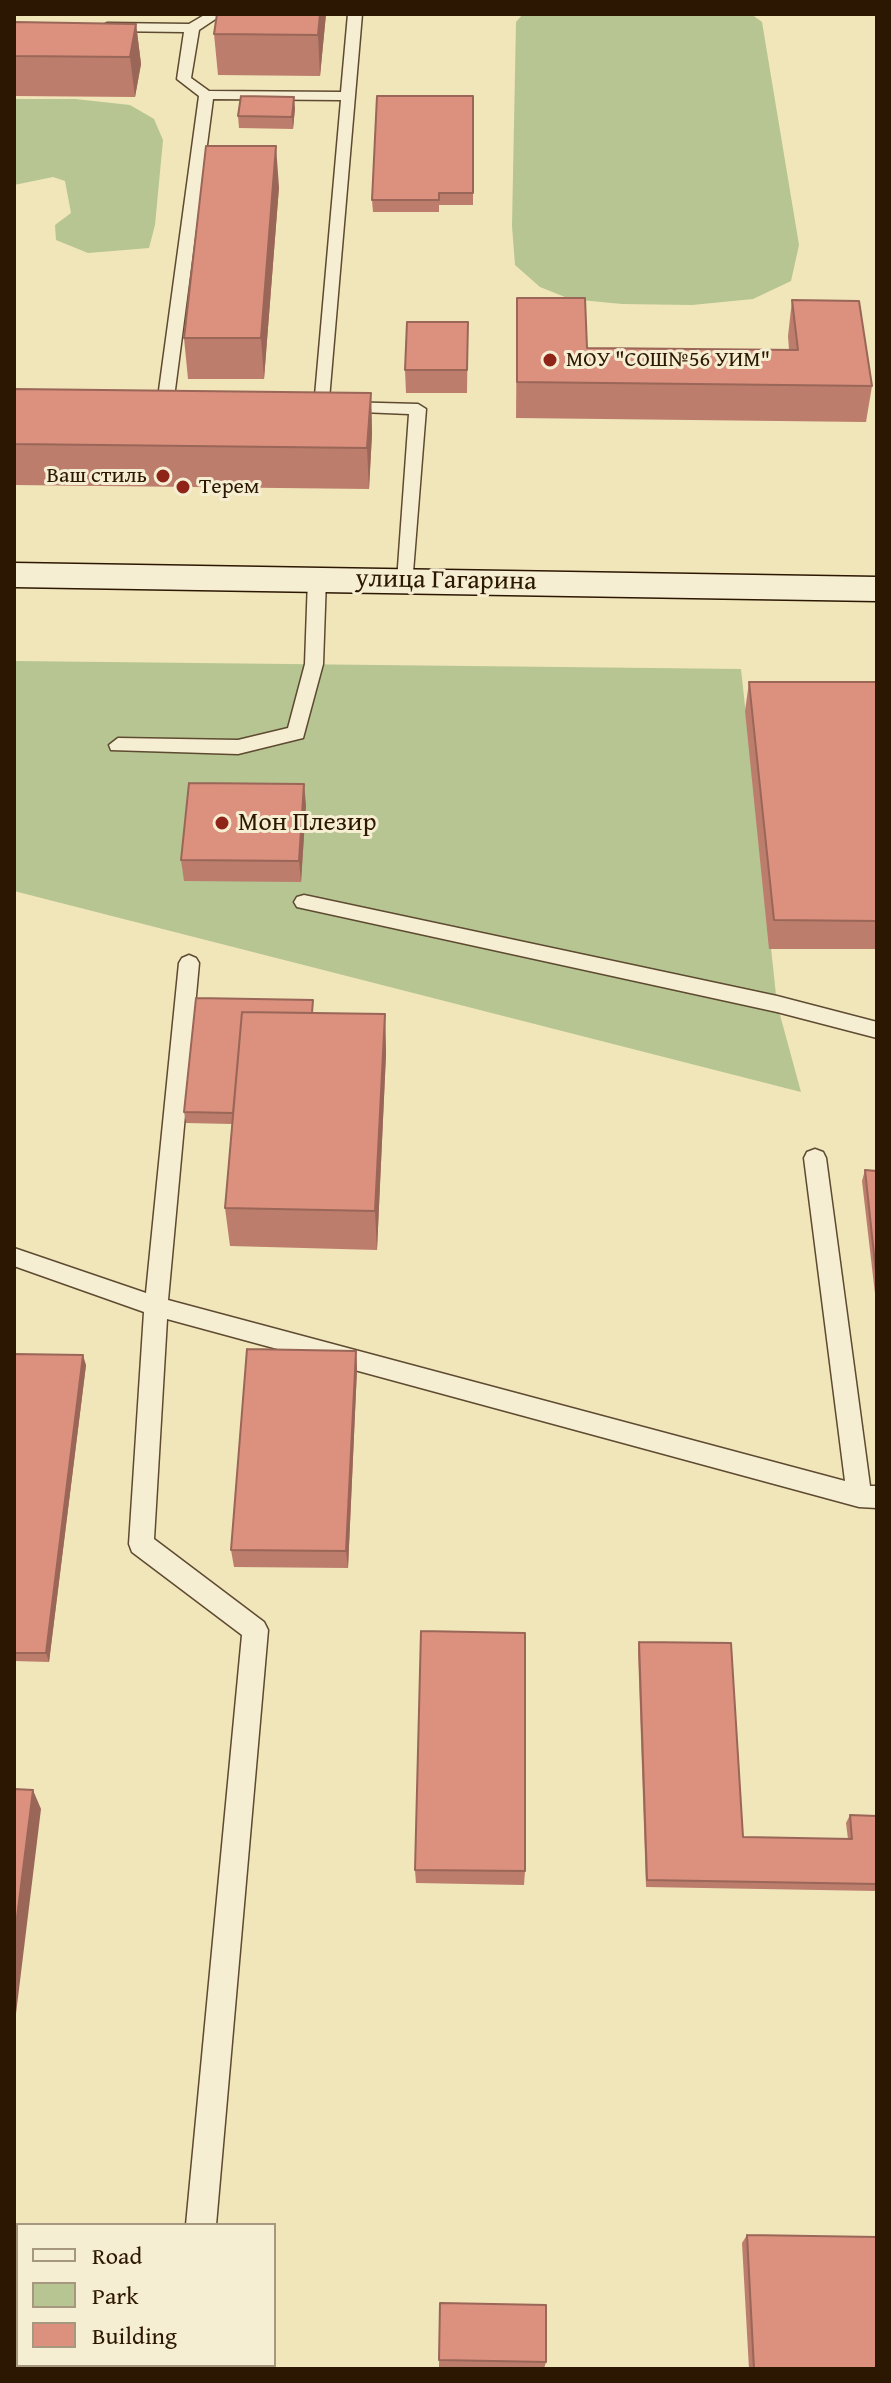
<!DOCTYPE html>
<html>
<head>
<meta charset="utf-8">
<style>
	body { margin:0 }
	#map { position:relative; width:891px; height:2383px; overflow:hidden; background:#f1e5ba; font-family:"Gentium Book Plus",serif }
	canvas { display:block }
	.frame { position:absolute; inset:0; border:16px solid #2c1702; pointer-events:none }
	.legend { position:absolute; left:16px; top:2223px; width:260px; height:144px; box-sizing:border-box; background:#f6eed2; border:2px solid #a5987f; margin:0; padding:10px 14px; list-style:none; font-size:24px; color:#2c1702 }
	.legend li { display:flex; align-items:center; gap:16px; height:40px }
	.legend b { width:40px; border:2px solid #a5987f }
</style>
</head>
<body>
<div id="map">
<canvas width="891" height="2383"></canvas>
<div class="frame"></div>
<ul class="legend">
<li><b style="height:10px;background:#f6eed2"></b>Road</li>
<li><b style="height:22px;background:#b6c592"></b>Park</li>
<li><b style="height:22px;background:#db917e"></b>Building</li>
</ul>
</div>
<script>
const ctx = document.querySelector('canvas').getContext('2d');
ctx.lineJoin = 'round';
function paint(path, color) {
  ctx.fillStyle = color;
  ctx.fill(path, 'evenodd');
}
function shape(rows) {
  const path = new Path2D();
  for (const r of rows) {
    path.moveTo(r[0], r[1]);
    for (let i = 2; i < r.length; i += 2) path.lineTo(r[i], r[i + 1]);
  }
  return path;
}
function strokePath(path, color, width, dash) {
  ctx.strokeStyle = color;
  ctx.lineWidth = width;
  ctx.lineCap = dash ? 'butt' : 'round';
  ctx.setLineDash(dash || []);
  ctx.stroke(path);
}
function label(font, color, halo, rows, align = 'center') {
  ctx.font = font + ' "Gentium Book Plus",serif';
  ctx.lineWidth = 6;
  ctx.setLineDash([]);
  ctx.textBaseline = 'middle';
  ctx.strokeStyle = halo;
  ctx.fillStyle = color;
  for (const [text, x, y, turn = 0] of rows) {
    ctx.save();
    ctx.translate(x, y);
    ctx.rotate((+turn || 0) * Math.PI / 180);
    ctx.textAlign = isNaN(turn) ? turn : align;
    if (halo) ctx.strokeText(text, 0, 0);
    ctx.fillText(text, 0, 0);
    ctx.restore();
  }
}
const green = shape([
	[523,14,751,14,762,22,799,245,791,281,753,299,692,305,622,304,570,299,540,287,515,265,512,226,516,22],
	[14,99,75,99,130,105,154,119,163,140,155,225,149,248,88,253,56,240,55,225,71,213,65,181,53,177,14,185],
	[14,661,741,669,777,1004,801,1092,14,891]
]);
const service = shape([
	[206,14,223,14,199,30,191,78,209,91,341,92,348,14,362,14,328,411,322,412,314,407,341,100,213,99,173,405,165,410,157,405,199,96,177,79,184,32,107,31,100,27,107,23,189,24,206,14],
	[343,402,418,404,426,409,412,585,406,587,397,581,409,414,337,411,335,407,337,403,343,402],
	[317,573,326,579,323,664,303,738,238,754,111,750,109,745,118,738,238,740,288,728,305,664,308,579,317,573],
	[304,895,777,996,877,1022,877,1038,777,1012,297,907,294,902,297,897,304,895],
	[189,955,196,958,199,963,168,1300,845,1481,804,1158,807,1152,815,1149,823,1152,826,1158,870,1486,877,1486,877,1508,859,1507,167,1319,154,1539,264,1622,268,1630,216,2225,186,2225,242,1635,132,1552,129,1544,144,1312,14,1266,14,1248,146,1293,179,963,182,958,189,955],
	[173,2365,203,2365,203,2369,173,2369,173,2365]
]);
const secondary = shape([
	[14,563,877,577,877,601,14,587,14,563]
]);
const wall = shape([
	[217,14,326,14,320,76,218,75,214,34],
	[14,22,136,24,141,64,135,97,14,96],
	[473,96,473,205,439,205,439,212,373,212,372,200],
	[295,108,293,129,239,128,238,116],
	[279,187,264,379,188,379,184,338],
	[517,298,587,348,789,350,788,336,792,300,872,386,866,422,516,418],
	[468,322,467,393,406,393,405,370],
	[14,389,371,393,372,434,369,489,14,485],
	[749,682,877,682,877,949,769,949,745,711],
	[306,805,301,882,184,881,181,860],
	[314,1013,385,1014,386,1054,377,1250,230,1246,225,1208,232,1124,186,1123,184,1112],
	[865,1170,877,1171,877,1311,862,1181],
	[356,1351,357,1369,348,1568,234,1567,231,1550],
	[14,1354,86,1365,49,1662,14,1661],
	[639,1642,743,1837,848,1839,846,1823,850,1815,877,1816,877,1891,646,1887,638,1651],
	[415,1870,525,1871,524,1885,416,1883],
	[747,2235,877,2369,749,2369,742,2243],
	[440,2303,546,2362,544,2369,439,2367]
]);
const shadedWall = shape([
	[320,14,326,14,320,76,318,35],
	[136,24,141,64,135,97,130,57],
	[294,97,295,108,293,129,292,117],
	[276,146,279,187,264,379,261,338],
	[371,393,372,434,369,489,367,448],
	[304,784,306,805,301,882,299,861],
	[385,1014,386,1054,377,1250,375,1211],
	[356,1351,357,1369,348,1568,346,1551],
	[83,1355,86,1365,49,1662,46,1653],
	[33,1790,41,1809,14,2030,14,1941]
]);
const building = shape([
	[217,14,320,14,318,35,214,34,217,14],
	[14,22,136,24,130,57,14,56,14,22],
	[241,96,294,97,292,117,238,116,241,96],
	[377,96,473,96,473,193,439,193,439,200,372,200,377,96],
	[206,146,276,146,261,338,184,338,206,146],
	[517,298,585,298,587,348,798,350,792,300,859,301,872,386,517,382,517,298],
	[407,322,468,322,467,370,405,370,407,322],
	[14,389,371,393,367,448,14,444,14,389],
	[749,682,877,682,877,921,774,920,749,682],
	[189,783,304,784,299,861,181,860,189,783],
	[196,998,313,1000,312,1013,242,1012,233,1113,184,1112,196,998],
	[242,1012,385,1014,375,1211,225,1208,242,1012],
	[865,1170,877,1171,877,1282,865,1170],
	[247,1349,356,1351,346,1551,231,1550,247,1349],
	[14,1354,83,1355,46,1653,14,1653,14,1354],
	[421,1631,525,1633,525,1871,415,1870,421,1631],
	[639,1642,731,1643,743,1837,852,1839,850,1815,877,1816,877,1884,647,1880,639,1642],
	[14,1789,33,1790,14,1941,14,1789],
	[747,2235,877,2237,877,2369,754,2369,747,2235],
	[440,2303,546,2305,546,2362,439,2360,440,2303]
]);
const markers = [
	[550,360,8,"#8f2418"],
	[163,476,8,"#8f2418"],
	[183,487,8,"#8f2418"],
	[222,823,8,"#8f2418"]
];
const farPoinames = [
	["МОУ \"СОШ№56 УИМ\"",566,360],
	["Ваш стиль",147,476,"right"],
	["Терем",199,487]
];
const streetNames = [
	["улица Гагарина",446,581,1]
];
const poiNames = [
	["Мон Плезир",238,823]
];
paint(green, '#b6c592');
strokePath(service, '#5d4a30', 3);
strokePath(secondary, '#2c1702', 3);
paint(service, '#f6eed2');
paint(secondary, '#f6eed2');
paint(wall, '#bc7d6c');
paint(shadedWall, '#996658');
paint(building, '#db917e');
strokePath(building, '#996658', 2);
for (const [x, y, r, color] of markers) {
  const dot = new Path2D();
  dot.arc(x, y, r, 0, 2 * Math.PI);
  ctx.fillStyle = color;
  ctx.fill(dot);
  strokePath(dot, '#f6eed2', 3);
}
label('22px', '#2c1702', '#f6eed2', farPoinames, 'left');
label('26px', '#2c1702', '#f6eed2', streetNames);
label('26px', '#2c1702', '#f6eed2', poiNames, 'left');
</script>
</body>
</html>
